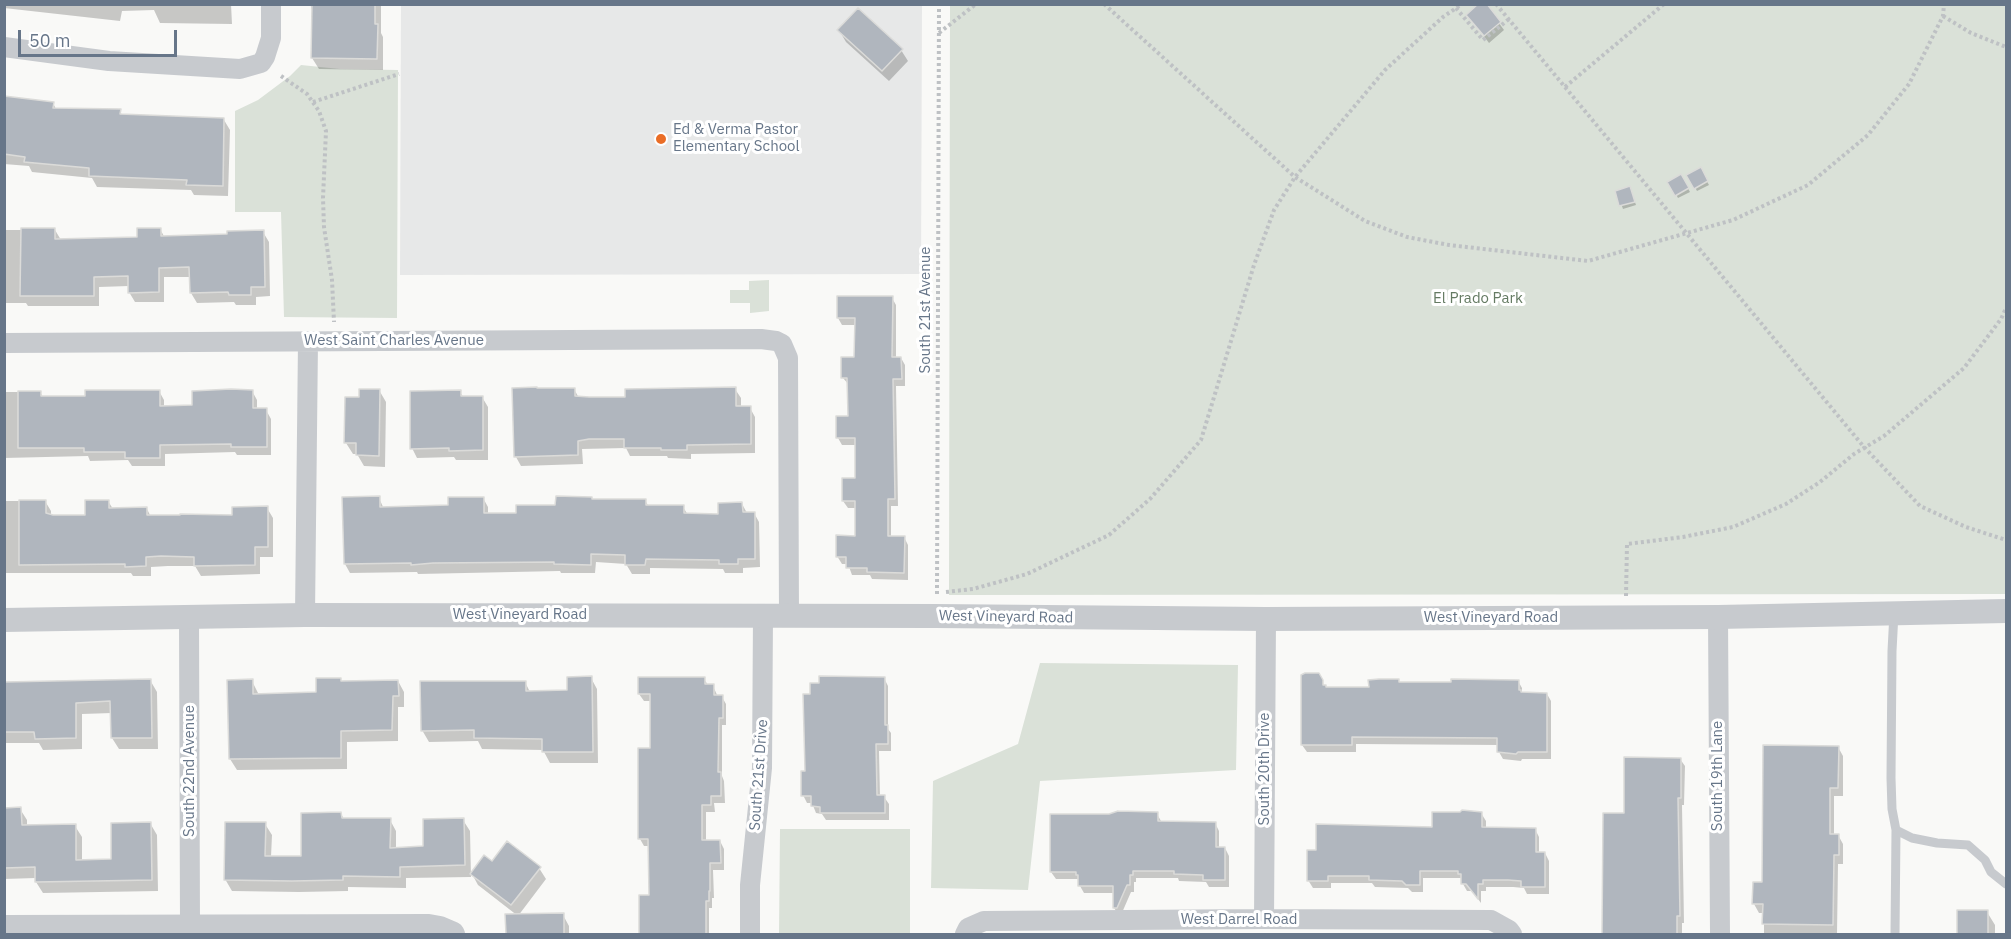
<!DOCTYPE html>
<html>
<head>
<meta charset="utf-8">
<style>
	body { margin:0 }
	#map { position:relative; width:2011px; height:939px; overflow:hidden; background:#f9f9f7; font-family:"IBM Plex Sans",sans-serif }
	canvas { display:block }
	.frame { position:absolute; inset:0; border:6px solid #677689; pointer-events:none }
	.scale { position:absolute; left:18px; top:30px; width:159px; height:27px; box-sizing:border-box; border:3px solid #677689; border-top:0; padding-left:8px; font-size:18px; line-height:21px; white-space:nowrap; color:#677689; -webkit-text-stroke:4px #fff; paint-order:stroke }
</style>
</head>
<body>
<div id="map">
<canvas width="2011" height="939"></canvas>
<div class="frame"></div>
<div class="scale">50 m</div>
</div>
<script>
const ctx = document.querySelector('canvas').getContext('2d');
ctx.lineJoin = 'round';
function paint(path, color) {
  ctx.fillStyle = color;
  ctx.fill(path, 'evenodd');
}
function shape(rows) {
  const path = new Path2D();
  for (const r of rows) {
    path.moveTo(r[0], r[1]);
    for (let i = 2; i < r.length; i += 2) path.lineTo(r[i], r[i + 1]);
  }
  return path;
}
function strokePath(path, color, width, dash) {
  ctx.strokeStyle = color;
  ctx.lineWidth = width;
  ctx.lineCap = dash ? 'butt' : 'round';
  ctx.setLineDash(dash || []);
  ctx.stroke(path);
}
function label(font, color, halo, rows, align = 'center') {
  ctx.font = font + ' "IBM Plex Sans",sans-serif';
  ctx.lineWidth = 6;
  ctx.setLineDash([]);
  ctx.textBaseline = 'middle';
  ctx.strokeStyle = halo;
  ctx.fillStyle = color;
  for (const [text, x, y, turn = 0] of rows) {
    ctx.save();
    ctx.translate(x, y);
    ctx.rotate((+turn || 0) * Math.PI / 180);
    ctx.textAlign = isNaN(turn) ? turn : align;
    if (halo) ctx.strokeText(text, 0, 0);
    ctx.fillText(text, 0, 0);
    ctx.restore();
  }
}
const built = shape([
	[401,5,922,5,921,274,400,275]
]);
const green = shape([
	[950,5,2006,5,2006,594,949,595],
	[301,65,340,69,398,70,397,318,284,317,281,212,235,212,235,111,258,100,290,76],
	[769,280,769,311,750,313,750,303,730,303,730,290,749,290,749,281],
	[1040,663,1238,665,1236,770,1040,781,1028,890,931,888,933,781,1018,744],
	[780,829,910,829,910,934,779,934]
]);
const shadow = shape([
	[4,4,231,4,232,24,160,23,154,10,122,11,120,21,4,8],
	[310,4,381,4,381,33,383,37,383,70,319,69,312,58,313,12],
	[1485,4,1504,30,1489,43,1468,15],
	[839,30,901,50,908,61,889,81,846,42],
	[4,98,53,103,56,109,120,111,122,115,224,120,230,130,228,196,194,195,191,190,97,187,92,178,32,172,29,166,4,164],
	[1700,169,1709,185,1697,191,1688,175],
	[1681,176,1690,192,1678,198,1669,182],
	[1631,191,1636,205,1623,209,1617,192],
	[160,229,165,238,229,235,263,232,269,242,270,296,256,297,256,305,236,305,234,302,197,303,191,293,191,277,164,277,164,302,135,302,129,292,129,286,99,287,99,306,28,306,26,303,4,303,4,230,55,230,61,240,139,239],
	[892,298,896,305,896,358,901,358,905,365,905,386,896,386,898,506,891,506,891,537,904,537,908,545,908,580,872,579,870,575,852,575,848,564,842,564,837,556,857,537,857,508,848,508,843,501,857,479,857,445,842,445,838,438,838,418,850,418,849,385,843,378,856,358,856,325,842,325,838,318],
	[574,389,579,398,627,398,735,389,741,398,741,408,750,408,755,417,755,453,691,454,691,459,668,458,667,456,630,456,626,448,582,449,583,464,521,466,516,457],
	[379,390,386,402,385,467,364,466,357,454,353,454,346,443,360,399],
	[159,391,164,400,164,407,194,407,252,391,257,400,257,410,266,410,271,419,271,455,237,455,235,452,165,454,165,466,132,466,128,460,90,461,88,456,4,458,4,392,40,392,43,397,87,397],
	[460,392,464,398,482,397,488,407,488,460,456,460,454,457,417,458,412,448],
	[379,498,384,509,450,506,483,498,488,507,488,514,518,514,592,500,645,500,649,507,683,507,688,515,719,515,742,504,747,513,754,513,759,522,760,567,743,568,743,573,725,573,723,569,650,568,650,574,632,574,626,564,596,562,595,573,561,573,560,571,418,574,417,572,350,573,345,564],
	[4,501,45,501,51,511,51,516,86,516,108,501,113,509,147,509,151,517,233,516,267,508,273,518,273,557,260,557,260,574,201,576,195,566,168,566,151,567,151,576,133,576,131,573,4,573],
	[1318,674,1326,689,1370,689,1400,684,1453,684,1453,681,1518,681,1522,688,1522,694,1547,694,1551,701,1551,759,1522,759,1521,761,1503,759,1499,752,1498,745,1356,744,1356,752,1307,752,1302,745],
	[591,678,597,689,598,763,550,763,543,750,482,749,478,741,429,742,422,730,525,682,530,692,569,692],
	[884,678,888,686,888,729,891,733,891,751,879,751,880,797,884,797,889,804,889,820,826,820,822,814,816,813,812,803,807,803,803,795,806,773],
	[704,679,708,685,713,686,718,697,722,697,726,704,726,725,722,725,722,776,724,781,725,803,714,803,715,812,706,812,706,842,720,841,724,849,724,870,713,870,714,898,712,898,712,908,709,908,709,934,640,934,640,897,651,897,650,846,644,846,640,839,652,750,652,701,644,701,639,694],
	[150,680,157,692,158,749,119,749,112,738,112,713,82,714,82,749,43,750,39,743,4,743,4,684],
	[252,681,259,695,318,694,341,682,398,681,404,692,404,707,398,707,398,741,347,742,347,769,237,770,230,759],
	[1838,747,1843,756,1843,796,1834,796,1834,835,1838,835,1843,844,1843,864,1838,864,1837,934,1764,934,1764,913,1759,913,1754,904],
	[1680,759,1685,766,1684,805,1682,805,1684,923,1682,923,1682,934,1603,934,1604,875,1625,814],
	[4,809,20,809,27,820,27,827,75,826,82,837,82,862,113,861,150,823,157,835,158,891,43,893,36,882,36,878,4,879],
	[1481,813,1486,821,1486,829,1535,829,1539,837,1539,853,1545,853,1549,861,1549,894,1527,894,1524,888,1513,887,1486,887,1486,891,1481,891,1481,903,1472,891,1467,891,1463,884,1463,878,1423,878,1423,892,1412,892,1408,888,1375,887,1372,883,1331,883,1331,888,1313,888,1308,880,1434,829],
	[341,814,344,819,390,820,396,831,396,849,425,848,463,820,470,831,471,877,406,878,406,888,348,887,348,891,299,892,232,891,225,879,265,824,272,835,271,857,303,857],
	[1157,814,1161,821,1215,823,1219,831,1219,848,1225,848,1229,856,1229,887,1209,887,1206,882,1179,881,1178,878,1136,878,1136,882,1134,882,1134,892,1131,892,1121,915,1119,915,1114,908,1114,893,1084,893,1080,886,1080,879,1056,879,1051,872],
	[492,863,539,868,546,879,518,916,478,885,472,874],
	[1959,912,1987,912,1995,925,1995,934,1959,934],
	[563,915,569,926,569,934,507,934,507,916]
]);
const building = shape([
	[312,4,375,4,375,24,378,24,377,59,311,58,312,4],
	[1478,4,1487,4,1501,22,1484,36,1466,15,1478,4],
	[858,8,903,49,882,71,837,30,858,8],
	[4,96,54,102,53,108,121,109,120,114,224,118,223,186,186,185,187,180,89,176,89,168,24,162,25,157,4,154,4,96],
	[1701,167,1708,181,1694,189,1686,175,1701,167],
	[1681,174,1689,188,1675,196,1667,182,1681,174],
	[1630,186,1635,202,1619,206,1615,191,1630,186],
	[21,228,55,228,55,239,137,237,137,228,161,228,161,236,227,234,227,231,264,230,265,287,251,287,251,295,229,295,228,292,190,293,189,267,159,268,159,292,128,293,128,276,94,277,94,296,20,296,21,228],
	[837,296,893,296,892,357,901,357,902,379,893,379,895,499,888,499,888,536,905,536,904,573,867,572,867,568,846,568,846,557,836,557,836,535,855,536,855,501,842,501,842,478,855,478,855,438,836,438,836,416,848,416,847,378,841,378,841,357,854,357,855,318,837,318,837,296],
	[537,387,537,388,575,388,575,396,589,397,625,397,625,389,736,387,736,406,751,406,751,444,687,445,687,450,661,450,661,448,624,448,624,439,589,439,578,441,578,455,514,457,512,388,537,387],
	[231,389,253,390,253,408,267,408,267,447,231,447,231,444,160,445,160,458,125,458,125,452,84,452,84,448,18,448,18,391,41,391,41,396,85,396,85,390,160,390,160,406,192,405,192,391,231,389],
	[359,389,380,389,379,456,356,455,356,443,344,443,345,397,359,397,359,389],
	[461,390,461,396,483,396,483,450,449,451,449,448,410,449,410,391,461,390],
	[380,496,380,507,448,505,448,497,484,497,484,513,516,513,516,505,555,505,556,496,592,497,592,499,646,499,646,505,684,505,684,513,718,514,718,503,742,502,743,512,755,512,755,559,738,559,738,564,719,564,719,560,646,559,645,565,625,565,625,555,591,554,591,565,554,564,554,562,433,563,411,565,411,563,344,564,342,497,380,496],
	[19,500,46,500,46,513,53,515,85,515,85,500,109,500,109,508,147,507,147,515,180,515,180,514,232,515,232,507,268,506,268,547,255,547,255,565,194,566,194,557,161,556,146,557,146,566,125,567,125,564,19,565,19,500],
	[1305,673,1319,673,1323,680,1323,685,1326,685,1326,687,1369,687,1368,680,1379,679,1399,679,1399,682,1451,682,1451,679,1519,680,1519,690,1521,690,1521,692,1547,693,1547,752,1518,752,1516,754,1497,752,1497,738,1352,737,1352,745,1301,745,1301,675,1305,673],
	[592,676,593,752,542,752,542,739,474,738,474,730,421,731,420,681,526,681,526,691,567,690,567,677,592,676],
	[819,676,885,677,885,725,888,725,888,744,876,744,877,795,885,795,885,813,820,813,820,807,811,806,811,796,801,796,801,771,805,771,803,694,810,694,810,683,819,683,819,676],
	[638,677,705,677,705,684,714,684,714,695,723,695,723,718,719,718,718,772,721,772,721,796,711,796,711,805,702,805,702,840,720,840,721,863,710,863,710,891,709,891,709,901,706,901,706,934,639,934,639,895,649,895,648,839,638,839,638,748,650,748,650,694,638,694,638,677],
	[316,678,341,678,341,681,398,680,399,696,393,696,392,730,341,731,341,758,229,759,227,680,253,679,253,694,316,692,316,678],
	[151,679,152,738,111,738,110,701,76,703,76,738,35,739,34,732,4,732,4,682,151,679],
	[1763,745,1839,746,1838,788,1830,788,1830,834,1839,834,1839,855,1834,855,1833,925,1762,924,1763,904,1752,904,1753,882,1762,882,1763,745],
	[1624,757,1681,758,1681,798,1678,798,1680,916,1677,916,1677,934,1602,934,1603,813,1624,813,1624,757],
	[21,807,22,825,76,824,76,860,111,859,111,823,151,822,152,880,35,882,35,867,4,868,4,808,21,807],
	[1462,810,1482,812,1482,827,1536,828,1536,852,1545,852,1545,887,1521,887,1521,881,1508,880,1483,880,1483,884,1478,884,1478,899,1466,884,1461,884,1461,874,1458,874,1458,871,1420,871,1420,885,1406,885,1402,881,1369,880,1369,876,1328,876,1328,881,1307,881,1307,850,1316,850,1316,824,1432,827,1432,812,1460,812,1462,810],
	[1118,811,1158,812,1158,821,1216,822,1216,847,1225,847,1225,880,1203,880,1203,875,1174,874,1174,871,1133,871,1133,875,1130,875,1130,885,1127,885,1117,908,1113,908,1113,886,1078,886,1078,875,1076,875,1076,872,1050,872,1050,814,1109,814,1118,811],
	[341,812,342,818,391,818,390,848,423,846,423,819,464,818,465,865,400,867,400,877,343,876,343,880,292,881,224,880,225,822,266,822,265,856,301,856,301,813,341,812],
	[507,841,541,867,511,905,470,874,484,855,492,861,507,841],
	[1957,910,1988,910,1988,934,1957,934,1957,910],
	[564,913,564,934,506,934,505,914,564,913]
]);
const path = shape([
	[1104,4,1295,177,1365,221,1407,237,1449,245,1588,261,1733,220,1808,185,1868,135,1909,84,1943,16,1944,4],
	[1496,4,1864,447,1920,506,1966,527,2006,540],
	[1456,8,1483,40,1509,19],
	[1943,16,1971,33,2006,47],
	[939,33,976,4],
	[281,76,307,94,319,111,326,131,323,198,324,227,332,280,334,322],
	[1565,87,1664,4],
	[313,102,399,74],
	[946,592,973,589,1027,574,1109,535,1150,499,1201,440,1254,265,1274,210,1295,177,1385,70,1443,17,1462,4],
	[937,594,939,4],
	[1626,596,1627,544,1683,537,1733,527,1786,504,1820,482,1854,454,1884,436,1964,368,2001,319,2006,308]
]);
const service = shape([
	[1894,613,1892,651,1891,778,1892,809,1896,830,1895,934],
	[1896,830,1912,838,1937,843,1968,845,1985,860,1991,872,2006,884]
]);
const minor = shape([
	[4,47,109,61,240,69,261,63,265,57,271,38,271,4],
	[4,343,761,339,776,341,782,344,788,358,789,616],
	[305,615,308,341],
	[189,617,190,925],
	[1718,617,1720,934],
	[1264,919,1266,619],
	[4,925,429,924,440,926,454,932,455,934],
	[750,934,750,885,762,768,763,616],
	[965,934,968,928,984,921,1264,919,1491,920,1509,930,1512,934]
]);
const tertiary = shape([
	[4,620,305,615,935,616,1266,619,1718,617,2006,611]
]);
const markers = [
	[661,139,6,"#ea6d26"]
];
const poiNames = [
	["Ed & Verma Pastor",673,130],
	["Elementary School",673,147]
];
const parkNames = [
	["El Prado Park",1478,299]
];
const streetNames = [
	["South 21st Avenue",926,310,-90],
	["West Saint Charles Avenue",394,341],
	["West Vineyard Road",520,615],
	["West Vineyard Road",1006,617,1],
	["West Vineyard Road",1491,618],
	["South 20th Drive",1265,769,-90],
	["South 22nd Avenue",190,771,-90],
	["South 21st Drive",759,775,-86],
	["South 19th Lane",1718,776,-90],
	["West Darrel Road",1239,920]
];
paint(built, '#e7e8e8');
paint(green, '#dae1d8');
paint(shadow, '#0003');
paint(building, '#b0b6be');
strokePath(building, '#dbdbd9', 1.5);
strokePath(path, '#bec1c4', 4, [3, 3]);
strokePath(service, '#c7cace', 9);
strokePath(minor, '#c7cace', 20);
strokePath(tertiary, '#c7cace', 24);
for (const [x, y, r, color] of markers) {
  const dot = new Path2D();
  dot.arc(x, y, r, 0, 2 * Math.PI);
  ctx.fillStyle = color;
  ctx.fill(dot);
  strokePath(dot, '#fff', 2);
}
label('15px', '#677689', '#fff', poiNames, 'left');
label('15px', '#647a62', '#fff', parkNames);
label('15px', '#677689', '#fff', streetNames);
</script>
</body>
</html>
